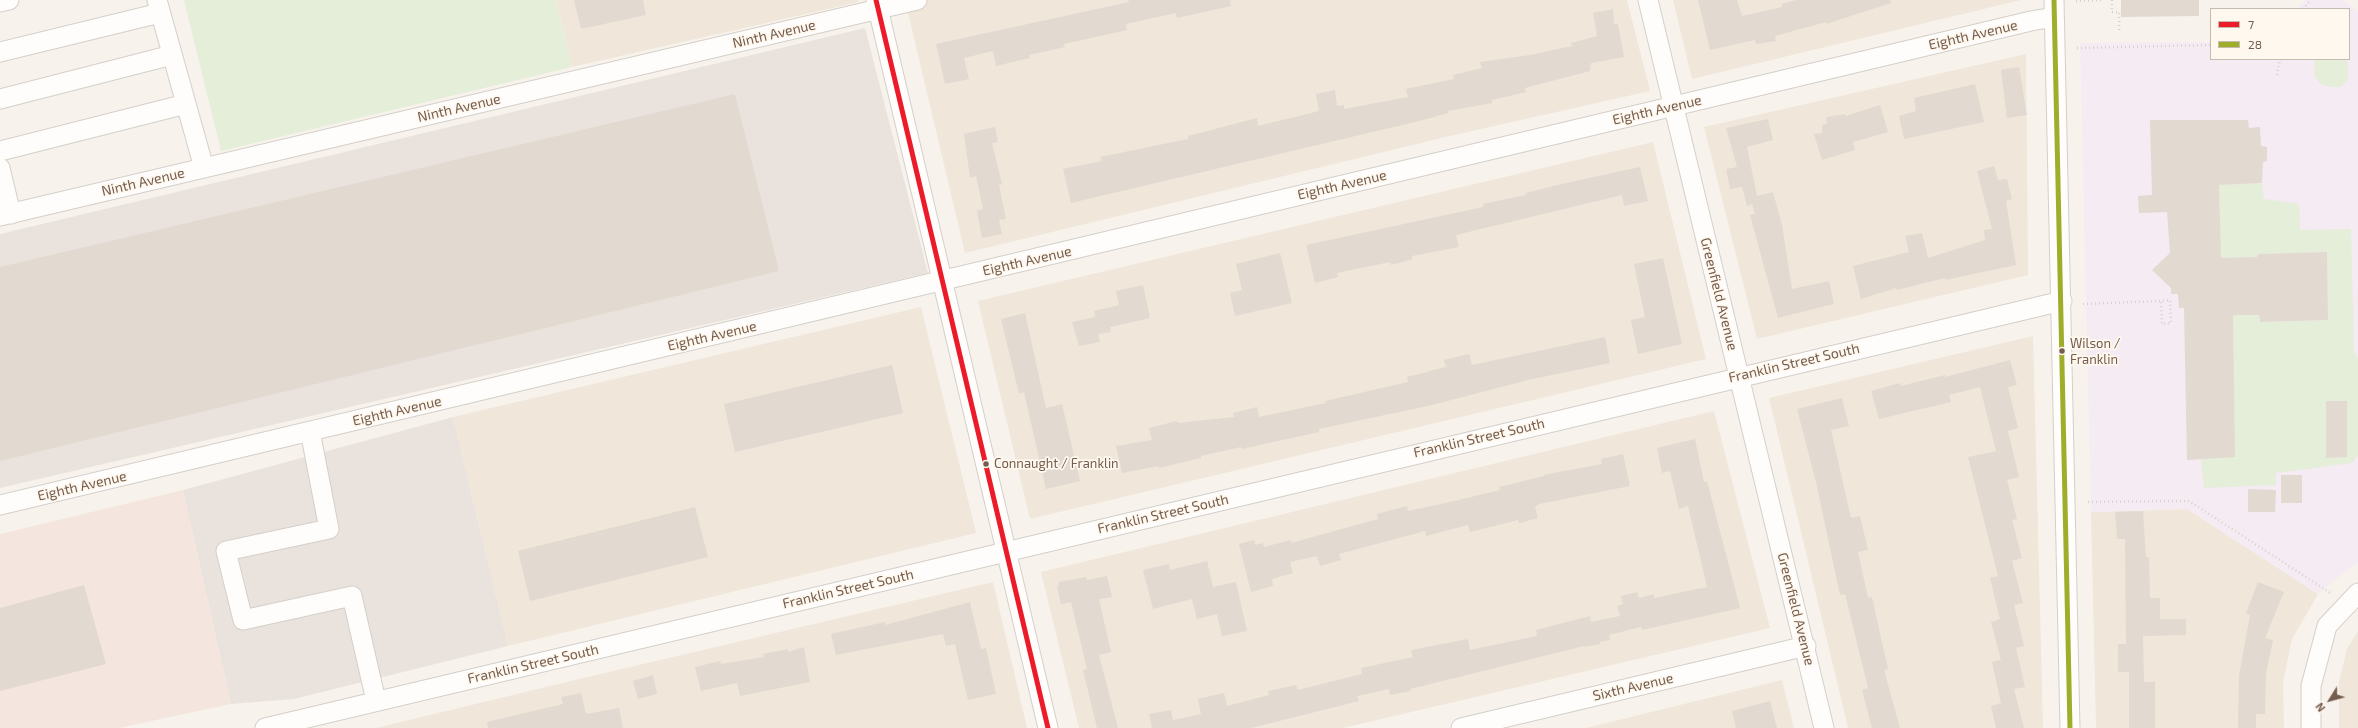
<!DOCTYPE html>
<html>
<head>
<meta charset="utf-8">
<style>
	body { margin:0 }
	#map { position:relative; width:2358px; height:728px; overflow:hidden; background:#f7f3ec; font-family:"Exo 2",sans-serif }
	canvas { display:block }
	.legend { position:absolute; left:2210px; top:8px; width:140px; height:52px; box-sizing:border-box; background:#fef8ef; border:1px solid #c7baae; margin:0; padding:5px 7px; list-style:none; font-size:12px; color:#755c4d }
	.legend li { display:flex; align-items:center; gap:8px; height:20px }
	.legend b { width:20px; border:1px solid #c7baae }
	.north { position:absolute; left:2310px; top:680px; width:40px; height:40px; -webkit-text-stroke:3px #fef8ef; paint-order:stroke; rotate:233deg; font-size:11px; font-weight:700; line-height:16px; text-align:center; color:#755c4d }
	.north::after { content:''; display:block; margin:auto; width:14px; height:18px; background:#755c4d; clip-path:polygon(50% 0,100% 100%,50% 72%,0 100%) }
</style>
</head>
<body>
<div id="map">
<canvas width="2358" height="728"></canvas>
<ul class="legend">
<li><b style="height:5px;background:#ec1b29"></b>7</li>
<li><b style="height:5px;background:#9fae2a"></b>28</li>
</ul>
<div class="north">N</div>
</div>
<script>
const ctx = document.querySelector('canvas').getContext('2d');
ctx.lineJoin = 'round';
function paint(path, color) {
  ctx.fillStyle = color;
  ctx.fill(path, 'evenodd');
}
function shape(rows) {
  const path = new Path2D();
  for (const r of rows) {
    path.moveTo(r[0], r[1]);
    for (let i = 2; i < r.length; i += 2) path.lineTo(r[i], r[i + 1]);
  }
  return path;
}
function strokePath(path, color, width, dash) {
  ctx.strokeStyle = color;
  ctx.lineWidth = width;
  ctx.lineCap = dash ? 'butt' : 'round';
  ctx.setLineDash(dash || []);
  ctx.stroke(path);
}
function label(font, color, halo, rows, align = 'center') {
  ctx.font = font + ' "Exo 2",sans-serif';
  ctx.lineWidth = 3.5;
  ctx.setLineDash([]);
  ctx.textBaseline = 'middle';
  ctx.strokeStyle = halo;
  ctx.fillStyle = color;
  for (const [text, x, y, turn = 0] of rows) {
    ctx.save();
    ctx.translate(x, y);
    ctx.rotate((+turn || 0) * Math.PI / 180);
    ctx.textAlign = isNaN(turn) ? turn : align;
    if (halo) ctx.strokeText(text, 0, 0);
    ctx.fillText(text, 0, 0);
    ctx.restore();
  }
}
const residential = shape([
	[556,0,858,0,859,2,572,67],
	[905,0,1627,0,1650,91,1454,135,965,253],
	[1673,0,2021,0,1692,79],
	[2026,54,2028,275,1757,339,1704,127],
	[1653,142,1706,359,1030,519,978,301],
	[921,307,976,533,508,646,453,417],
	[2033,336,2043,728,1848,728,1769,398],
	[1714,411,1770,628,1343,728,1079,728,1041,572],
	[2187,509,2318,594,2292,639,2283,683,2284,728,2096,728,2091,512],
	[993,582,1027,728,376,728,575,680],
	[2358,631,2358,728,2339,728,2339,682,2347,649],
	[1782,680,1794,728,1586,728]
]);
const commercial = shape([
	[183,490,231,704,119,728,0,728,0,534]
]);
const industrial = shape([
	[865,28,928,273,0,488,0,234],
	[453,417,508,646,294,699,231,704,183,490]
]);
const education = shape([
	[2305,0,2344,0,2358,12,2358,562,2318,594,2187,509,2091,512,2080,43,2211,42,2211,59,2349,59,2349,9,2297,9]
]);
const green = shape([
	[184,0,556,0,572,67,221,151],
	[2315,59,2345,59,2348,64,2348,80,2341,87,2331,87,2321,84,2314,76],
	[2262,183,2264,199,2299,204,2300,230,2351,229,2354,352,2358,358,2358,455,2352,463,2276,473,2276,485,2204,488,2201,459,2235,456,2233,315,2259,315,2260,322,2328,320,2327,252,2258,254,2257,257,2221,258,2219,185]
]);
const building = shape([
	[574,0,643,0,646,15,581,29],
	[1128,0,1230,0,1231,6,1177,18,1176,13,1126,24,1127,30,1064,44,1065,47,1029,55,1030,58,996,66,993,51,964,58,969,79,945,84,936,44,1129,2],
	[1698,0,1737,0,1742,16,1782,7,1782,4,1796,0,1890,0,1891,3,1826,24,1826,22,1775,36,1776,41,1756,44,1755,40,1710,50],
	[2121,0,2199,0,2199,16,2121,17],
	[1613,9,1614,24,1618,24,1624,57,1591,63,1590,71,1525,88,1526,92,1492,100,1492,103,1448,111,1449,113,1415,122,1071,203,1063,169,1102,161,1100,157,1188,139,1188,136,1257,118,1258,126,1319,111,1316,94,1335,90,1337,106,1344,105,1344,109,1408,97,1406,89,1454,79,1453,75,1482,68,1480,62,1530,55,1572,46,1571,43,1597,36,1593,13],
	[2019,67,2027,115,2007,118,2001,70],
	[1975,84,1984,122,1904,139,1899,116,1916,111,1914,98],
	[735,94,779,271,0,461,0,267],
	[1880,105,1888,132,1853,142,1855,150,1822,160,1814,134,1822,133,1822,125,1827,124,1826,117,1845,114,1846,116],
	[1768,119,1773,140,1747,147,1757,196,1773,192,1782,225,1792,289,1829,281,1834,304,1778,318,1750,215,1755,214,1752,204,1747,206,1742,187,1730,189,1726,169,1737,167,1726,128],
	[2150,120,2248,120,2249,128,2260,127,2261,146,2267,147,2267,161,2263,162,2262,183,2219,185,2221,258,2257,257,2258,254,2327,252,2328,320,2260,322,2259,315,2233,315,2235,457,2187,460,2184,308,2179,308,2178,294,2171,294,2171,288,2152,270,2170,253,2167,212,2139,213,2138,196,2152,195],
	[995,127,998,142,992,143,1002,184,999,185,1006,219,999,220,1002,234,982,238,977,211,983,209,976,176,970,178,964,134],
	[1994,166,1998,180,2007,179,2012,199,2006,201,2016,265,1945,280,1945,278,1897,290,1896,288,1861,299,1853,266,1909,252,1905,236,1922,233,1928,258,1985,240,1984,230,1992,229,1977,171],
	[1640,167,1648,201,1624,206,1622,195,1456,235,1459,247,1412,256,1413,259,1391,265,1390,262,1337,273,1338,277,1315,283,1306,245,1483,207,1483,204,1526,195,1526,193,1566,183],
	[1280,253,1292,303,1235,316,1230,293,1242,290,1236,264],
	[1663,258,1682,344,1638,354,1631,320,1645,317,1634,264],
	[1143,285,1150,318,1110,327,1111,332,1098,334,1100,342,1079,346,1072,322,1095,317,1094,311,1119,305,1116,291],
	[1025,313,1046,408,1062,404,1080,481,1046,489,1024,392,1019,394,1001,319],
	[1605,337,1610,363,1528,380,1432,405,1319,429,1319,432,1242,449,1241,447,1201,456,1201,458,1159,468,1159,466,1122,473,1116,446,1152,440,1149,428,1177,421,1178,423,1234,417,1233,413,1257,407,1259,417,1326,403,1325,401,1408,382,1407,377,1446,367,1444,360,1469,354,1472,365],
	[2010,360,2017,385,2008,387,2018,428,2008,431,2019,477,2007,480,2017,519,2012,520,2022,558,2012,561,2023,603,2014,605,2024,646,2016,648,2025,687,2014,689,2024,728,1996,728,1991,706,2001,703,1992,662,2001,660,1991,622,2000,619,1990,578,1998,576,1968,457,1996,451,1980,387,1949,395,1951,402,1879,419,1871,391,1900,383,1901,386,1945,375,1945,377],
	[892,365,903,413,735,452,724,404],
	[1842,398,1849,426,1831,430,1851,518,1860,516,1868,550,1858,552,1868,598,1872,597,1879,629,1888,669,1884,670,1900,728,1872,728,1862,690,1868,688,1845,594,1840,595,1816,482,1797,409],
	[2326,401,2347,401,2347,457,2326,458],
	[1695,439,1704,482,1707,481,1740,608,1642,630,1641,627,1609,635,1610,640,1600,642,1600,644,1585,647,1584,646,1410,689,1411,691,1390,695,1389,689,1357,696,1359,701,1251,728,1152,728,1149,714,1171,710,1173,720,1201,714,1198,699,1224,693,1227,706,1269,695,1268,691,1296,685,1298,690,1362,674,1361,668,1413,657,1411,650,1468,639,1470,650,1537,636,1536,630,1590,616,1591,622,1620,616,1617,606,1623,604,1621,596,1637,592,1639,598,1654,594,1654,598,1707,587,1688,506,1679,509,1670,471,1662,473,1657,448],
	[1623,454,1630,486,1539,504,1535,507,1538,518,1519,523,1518,520,1470,532,1468,525,1426,536,1425,531,1339,554,1341,560,1320,566,1317,556,1290,562,1293,573,1272,579,1273,586,1251,592,1239,544,1254,540,1255,545,1263,543,1264,547,1291,540,1291,543,1378,519,1377,514,1407,506,1408,511,1450,502,1500,490,1499,487,1544,476,1543,475,1602,464,1601,459],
	[2281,475,2302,475,2302,503,2281,503],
	[2248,489,2276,490,2275,512,2248,512],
	[695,507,708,557,530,601,518,551],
	[2143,511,2146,557,2149,557,2150,598,2160,598,2160,619,2186,619,2186,635,2143,636,2144,682,2155,682,2155,728,2129,728,2129,672,2118,672,2118,644,2126,644,2125,539,2117,539,2115,512],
	[1207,561,1213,587,1236,582,1247,631,1222,636,1217,614,1197,619,1192,599,1153,609,1143,570,1169,564,1170,570],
	[1107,576,1112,597,1099,599,1111,652,1099,655,1118,728,1097,728,1083,670,1087,669,1071,602,1061,604,1057,586,1059,586,1059,582,1086,577,1087,580],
	[2258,582,2284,592,2265,638,2273,640,2266,673,2265,714,2256,714,2256,728,2238,728,2239,676,2250,615,2246,613],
	[84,585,106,664,0,691,0,608],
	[970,602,981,649,986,648,996,694,968,700,955,644,946,646,943,634,836,655,831,634,885,622,885,625],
	[804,647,810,682,740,696,737,683,701,691,695,667,720,661,721,664,764,657,763,654,788,649,788,652],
	[653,675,657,694,638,699,633,681],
	[581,693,586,714,619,708,623,728,488,728,487,722,563,704,561,697],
	[1770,701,1777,728,1736,728,1732,711]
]);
const path = shape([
	[2112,0,2112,12,2119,12,2119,31],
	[2076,1,2104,0],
	[2303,9,2311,0],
	[2077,48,2211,45],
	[2277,75,2280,59],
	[2083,304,2161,301,2170,300,2171,323,2162,324,2161,301],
	[2088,502,2189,501,2332,594]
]);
const minor = shape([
	[157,0,204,168],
	[876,0,1048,728],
	[1648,0,1824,728],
	[2054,0,2070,728],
	[0,2,9,0],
	[0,52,160,13],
	[0,99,172,55],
	[0,151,186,104],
	[0,168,11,214],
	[0,216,917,0],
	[310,431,329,529,226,551,243,620,352,596,376,701],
	[0,505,2031,21,2054,17],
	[265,728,2062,301],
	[1461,728,1806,646],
	[2311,728,2311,686,2327,626,2358,593]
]);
const bus1 = shape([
	[876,0,1048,728]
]);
const bus2 = shape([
	[2054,0,2070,728]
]);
const markers = [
	[2062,351,3.5,"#755c4d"],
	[986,464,3.5,"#755c4d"]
];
const busNames = [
	["Wilson /",2070,344],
	["Franklin",2070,360],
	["Connaught / Franklin",994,464]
];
const streetNames = [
	["Ninth Avenue",774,34,-13],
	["Eighth Avenue",1973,35,-13],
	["Ninth Avenue",459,108,-13],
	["Eighth Avenue",1657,110,-13],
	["Ninth Avenue",143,182,-13],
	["Eighth Avenue",1342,185,-13],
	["Eighth Avenue",1027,261,-13],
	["Greenfield Avenue",1719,294,76],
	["Eighth Avenue",712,336,-13],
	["Franklin Street South",1794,363,-13],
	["Eighth Avenue",397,411,-13],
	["Franklin Street South",1479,438,-13],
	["Eighth Avenue",82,486,-13],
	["Franklin Street South",1163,514,-13],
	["Franklin Street South",848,589,-13],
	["Greenfield Avenue",1796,609,76],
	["Franklin Street South",533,664,-13],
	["Sixth Avenue",1633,687,-13]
];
paint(residential, '#f0e6da');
paint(commercial, '#f4e6de');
paint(industrial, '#eae3dd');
paint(education, '#f4ebf3');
paint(green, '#e4eed8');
paint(building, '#e2d9d1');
strokePath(minor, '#d4cfc8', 21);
strokePath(path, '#d8d1cc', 2.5, [1, 3]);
strokePath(minor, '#fefdfc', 19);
strokePath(bus1, '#ec1b29', 5);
strokePath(bus2, '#9fae2a', 5);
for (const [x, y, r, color] of markers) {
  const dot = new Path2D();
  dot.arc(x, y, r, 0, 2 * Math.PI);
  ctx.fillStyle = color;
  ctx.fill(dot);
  strokePath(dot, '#fef8ef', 1.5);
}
label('13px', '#755c4d', '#fef8ef', busNames, 'left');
label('14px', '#755c4d', '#fef8ef', streetNames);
</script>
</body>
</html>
